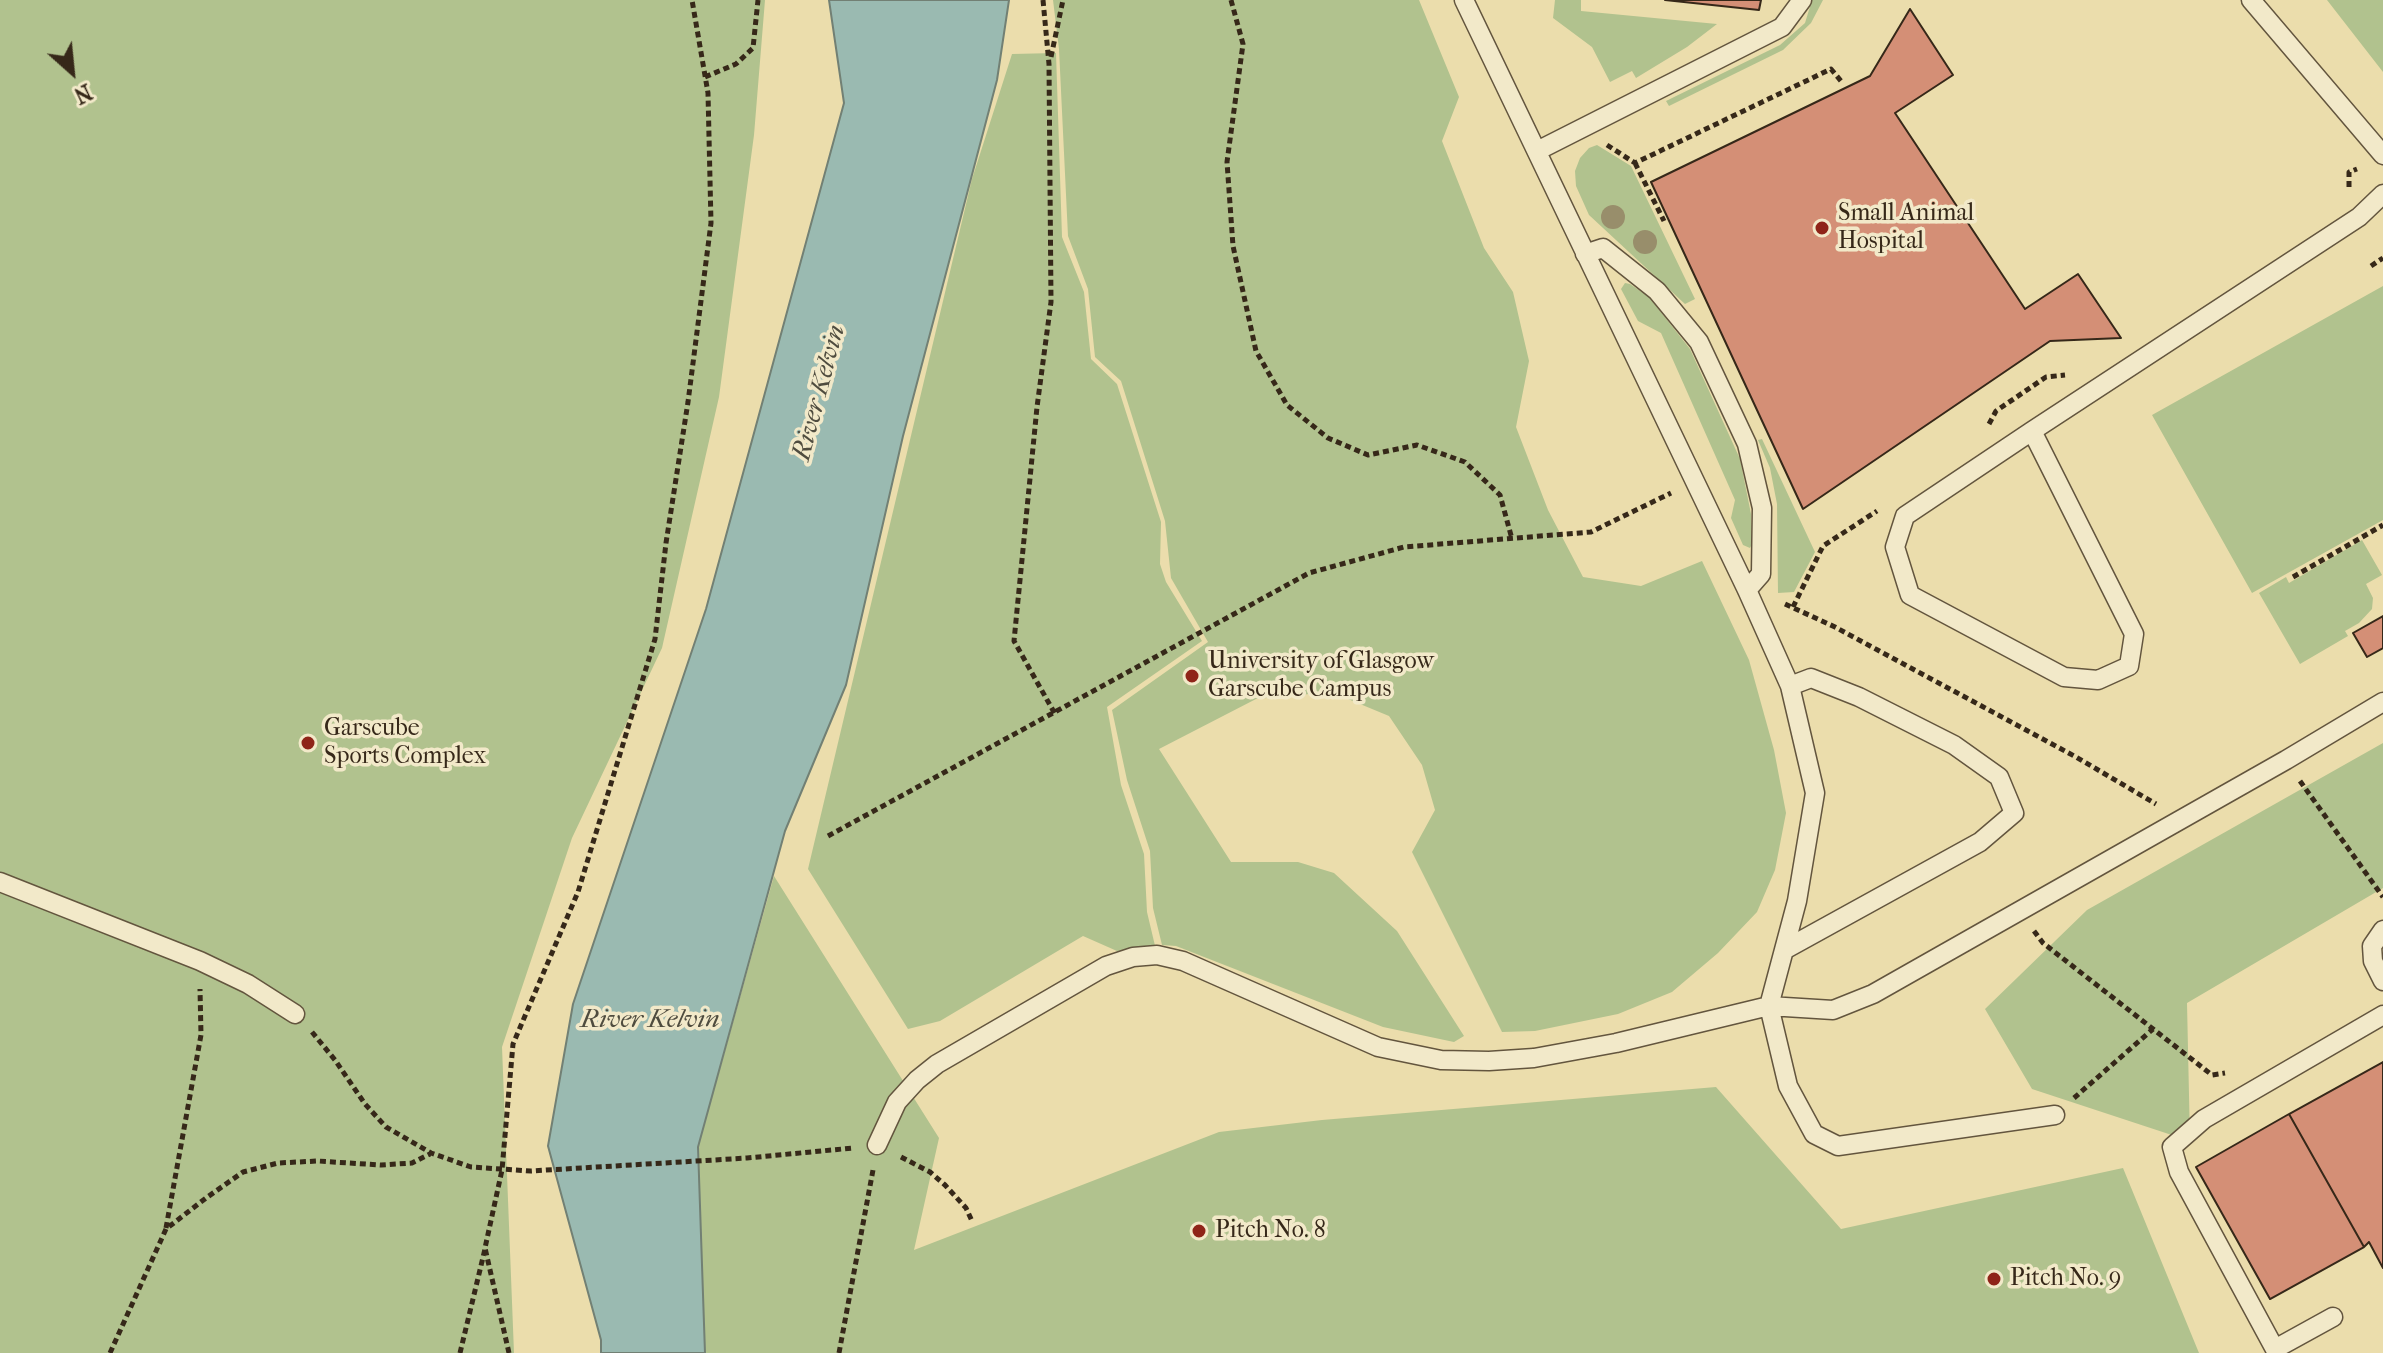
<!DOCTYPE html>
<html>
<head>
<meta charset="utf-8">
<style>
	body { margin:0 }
	#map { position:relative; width:2383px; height:1353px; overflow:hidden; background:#ebddac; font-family:"IM FELL French Canon",serif }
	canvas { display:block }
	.north { position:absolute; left:32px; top:32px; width:80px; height:80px; -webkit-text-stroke:6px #f2e9c9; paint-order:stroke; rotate:153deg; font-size:22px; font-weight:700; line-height:32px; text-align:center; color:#362819 }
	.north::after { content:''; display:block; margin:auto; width:28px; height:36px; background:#362819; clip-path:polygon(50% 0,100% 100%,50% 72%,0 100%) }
</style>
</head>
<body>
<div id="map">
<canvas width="2383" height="1353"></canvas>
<div class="north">N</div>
</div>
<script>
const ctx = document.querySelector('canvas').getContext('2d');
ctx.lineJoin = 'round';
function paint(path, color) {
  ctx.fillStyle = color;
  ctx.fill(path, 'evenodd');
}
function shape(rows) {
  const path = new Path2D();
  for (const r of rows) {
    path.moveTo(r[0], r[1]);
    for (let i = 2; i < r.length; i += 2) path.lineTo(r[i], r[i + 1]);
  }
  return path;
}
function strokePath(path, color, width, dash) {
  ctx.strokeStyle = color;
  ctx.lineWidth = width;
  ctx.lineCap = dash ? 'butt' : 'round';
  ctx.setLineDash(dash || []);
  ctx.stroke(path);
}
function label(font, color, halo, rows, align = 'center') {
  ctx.font = font + ' "IM FELL French Canon",serif';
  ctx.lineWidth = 7;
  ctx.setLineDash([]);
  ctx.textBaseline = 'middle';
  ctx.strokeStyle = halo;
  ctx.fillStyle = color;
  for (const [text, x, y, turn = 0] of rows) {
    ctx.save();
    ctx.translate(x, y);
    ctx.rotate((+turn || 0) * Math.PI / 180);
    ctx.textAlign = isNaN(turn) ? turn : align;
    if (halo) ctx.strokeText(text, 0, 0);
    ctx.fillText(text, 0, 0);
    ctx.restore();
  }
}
const green = shape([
	[0,0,765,0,754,135,719,397,662,648,572,838,502,1047,514,1353,0,1353],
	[1053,0,1419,0,1459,97,1442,141,1484,248,1513,292,1529,361,1516,427,1548,510,1583,577,1641,586,1702,561,1749,660,1774,750,1786,813,1775,870,1757,912,1718,953,1672,992,1618,1014,1535,1031,1502,1032,1412,852,1435,810,1422,765,1389,716,1331,692,1256,699,1159,749,1231,862,1298,862,1334,873,1397,931,1464,1036,1454,1042,1383,1027,1176,946,1162,945,1153,908,1150,851,1127,780,1112,710,1208,642,1171,578,1165,521,1121,381,1095,357,1088,289,1068,236,1059,49],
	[1555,0,1581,0,1581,11,1717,24,1687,47,1636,78,1632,71,1610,82,1592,47,1553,18],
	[1812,0,1823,0,1811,23,1783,50,1669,106,1666,101,1780,45,1805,23],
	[2327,0,2383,0,2383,72],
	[1056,53,1062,237,1084,292,1091,359,1117,384,1161,522,1160,564,1166,582,1202,641,1107,707,1121,785,1144,854,1147,912,1156,950,1117,951,1083,936,940,1021,908,1029,808,869,972,179,1012,54],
	[1597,145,1631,166,1695,299,1685,304,1589,215,1576,186,1575,171,1580,158,1589,148],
	[1625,283,1630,284,1649,297,1690,349,1740,459,1751,514,1752,544,1750,548,1743,545,1731,518,1735,500,1661,333,1638,321,1621,289],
	[2383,286,2383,520,2252,593,2152,415],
	[1762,439,1815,552,1794,592,1778,593,1777,504,1770,468,1758,440],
	[2362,540,2382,575,2366,584,2373,598,2372,609,2359,623,2345,631,2348,636,2300,664,2259,593,2286,577,2289,583],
	[2383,743,2383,888,2187,1003,2190,1141,2032,1089,1985,1009,2087,910],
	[774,876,939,1138,914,1250,1219,1132,1322,1120,1716,1087,1841,1229,2123,1168,2199,1353,705,1353,698,1147]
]);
const water = shape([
	[829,0,1009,0,997,80,903,436,846,685,785,831,698,1147,705,1353,601,1353,601,1340,548,1146,573,1004,706,609,844,103,829,0]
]);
const building = shape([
	[1665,0,1761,0,1759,10,1665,0],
	[1910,9,1953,75,1895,113,2025,309,2078,274,2121,338,2050,341,1803,509,1651,182,1870,76,1910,9],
	[2383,616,2383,648,2367,657,2353,633,2383,616],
	[2383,1062,2383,1268,2369,1242,2364,1247,2289,1114,2383,1062],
	[2289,1114,2364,1247,2270,1299,2196,1167,2289,1114]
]);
const path = shape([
	[1043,0,1049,64,1051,302,1037,407,1014,641,1055,714],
	[1231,0,1243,44,1227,162,1233,246,1256,351,1287,405,1328,438,1368,455,1417,445,1465,462,1500,495,1512,539],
	[1051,57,1063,0],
	[705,77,736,64,753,48,758,0],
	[1607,145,1635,163,1831,69,1841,81],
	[1635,163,1664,221],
	[2349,187,2349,172,2357,169],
	[2371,266,2383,258],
	[1989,424,1996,411,2046,377,2065,375],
	[2293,577,2383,525],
	[1785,604,1835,627,2076,757,2156,804],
	[1793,607,1823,546,1877,511],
	[2300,781,2383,897],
	[828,836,1309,573,1404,547,1591,532,1671,493],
	[2034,931,2043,943,2212,1075,2225,1073],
	[312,1032,335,1060,365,1104,386,1127,431,1153,471,1167,531,1171,747,1158,853,1148],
	[2074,1098,2153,1029],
	[901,1157,930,1172,945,1185,966,1208,972,1221],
	[166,1228,201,1035,200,989],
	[110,1353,166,1229,206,1198,243,1172,278,1163,318,1161,381,1165,412,1163,430,1154],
	[460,1353,485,1249],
	[509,1353,485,1248,502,1170,513,1044,578,892,655,639,666,543,688,402,711,223,708,93,692,0],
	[839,1353,873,1170]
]);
const lane = shape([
	[1464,0,1747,590,1790,686,1815,793,1797,901,1769,1006,1788,1086,1814,1134,1838,1146,2055,1115],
	[2251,0,2383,155],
	[1537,151,1782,27,1802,0],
	[1585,254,1603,248,1657,291,1699,342,1747,444,1762,508,1761,574,1747,590],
	[2032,431,2134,634,2129,666,2098,680,2064,677,1910,595,1895,547,1905,516,2032,431,2359,217,2383,194],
	[0,882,200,961,248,984,295,1014],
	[2383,930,2372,946,2373,961,2383,981],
	[1784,950,1980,842,2014,813,1999,777,1954,745,1859,697,1811,678,1790,686],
	[877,1145,897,1102,917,1080,937,1064,1106,966,1133,957,1157,955,1183,961,1378,1047,1441,1060,1489,1061,1534,1058,1616,1043,1769,1006,1833,1010,1873,994,2286,760,2383,702],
	[2275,1349,2333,1317],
	[2277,1353,2179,1172,2172,1147,2204,1119,2383,1015]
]);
const trees = [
	[1613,217],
	[1645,242]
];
const markers = [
	[1822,228,8,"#8f2418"],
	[1192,676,8,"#8f2418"],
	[308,743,8,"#8f2418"],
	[1199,1231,8,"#8f2418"],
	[1994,1279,8,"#8f2418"]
];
const poiNames = [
	["Small Animal",1838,214],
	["Hospital",1838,242],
	["University of Glasgow",1208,662],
	["Garscube Campus",1208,690],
	["Garscube",324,729],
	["Sports Complex",324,757],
	["Pitch No. 8",1215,1231],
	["Pitch No. 9",2010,1279]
];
const waterNames = [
	["River Kelvin",820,393,-75],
	["River Kelvin",650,1021]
];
paint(green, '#b1c28e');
paint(water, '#9abab1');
strokePath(water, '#728074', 2);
paint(building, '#d48f76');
strokePath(building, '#362819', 2);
strokePath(lane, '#63553e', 21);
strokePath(path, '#362819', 5, [6, 4]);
strokePath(lane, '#f2e9c9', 18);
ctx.fillStyle = '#988e6b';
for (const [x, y] of trees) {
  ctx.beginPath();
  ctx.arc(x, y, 12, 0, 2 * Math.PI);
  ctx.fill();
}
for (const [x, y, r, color] of markers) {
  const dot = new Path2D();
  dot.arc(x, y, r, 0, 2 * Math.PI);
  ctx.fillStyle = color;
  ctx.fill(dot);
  strokePath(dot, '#f2e9c9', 3);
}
label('24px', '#362819', '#f2e9c9', poiNames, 'left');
label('italic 26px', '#4f4c3f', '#f2e9c9', waterNames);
</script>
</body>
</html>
